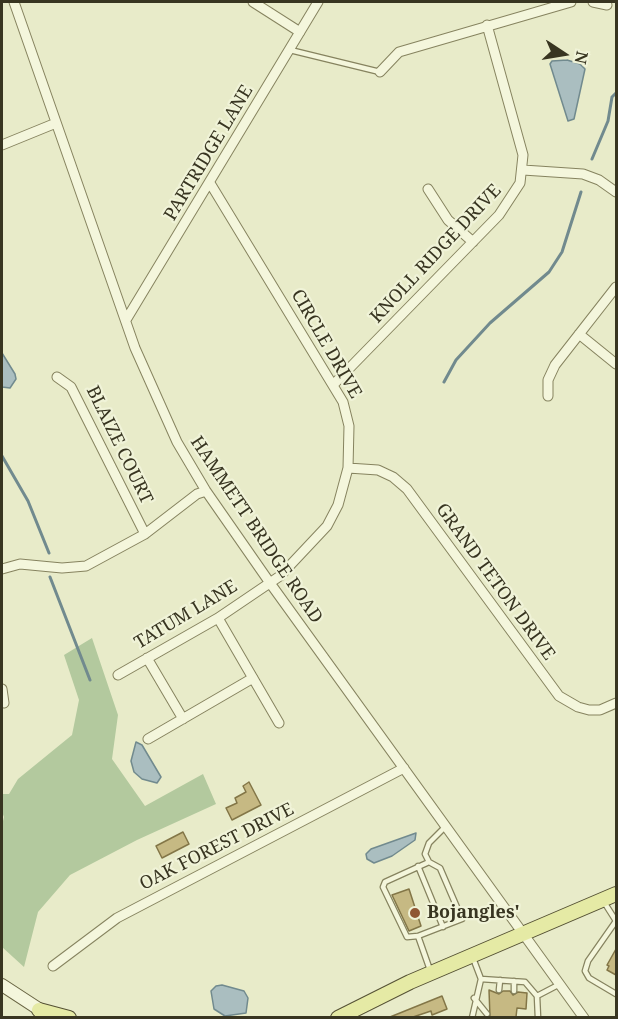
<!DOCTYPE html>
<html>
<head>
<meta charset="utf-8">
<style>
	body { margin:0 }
	#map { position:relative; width:618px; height:1019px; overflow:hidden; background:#e8ebc9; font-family:"Noto Serif",serif }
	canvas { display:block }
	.frame { position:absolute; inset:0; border:3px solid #383521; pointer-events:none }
	.north { position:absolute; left:534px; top:24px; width:60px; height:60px; -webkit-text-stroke:4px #f0f3d8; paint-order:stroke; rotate:102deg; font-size:16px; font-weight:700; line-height:24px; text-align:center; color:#383521 }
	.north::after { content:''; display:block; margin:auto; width:21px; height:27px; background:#383521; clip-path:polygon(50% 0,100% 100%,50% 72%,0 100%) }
</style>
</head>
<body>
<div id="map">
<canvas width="618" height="1019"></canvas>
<div class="frame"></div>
<div class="north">N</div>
</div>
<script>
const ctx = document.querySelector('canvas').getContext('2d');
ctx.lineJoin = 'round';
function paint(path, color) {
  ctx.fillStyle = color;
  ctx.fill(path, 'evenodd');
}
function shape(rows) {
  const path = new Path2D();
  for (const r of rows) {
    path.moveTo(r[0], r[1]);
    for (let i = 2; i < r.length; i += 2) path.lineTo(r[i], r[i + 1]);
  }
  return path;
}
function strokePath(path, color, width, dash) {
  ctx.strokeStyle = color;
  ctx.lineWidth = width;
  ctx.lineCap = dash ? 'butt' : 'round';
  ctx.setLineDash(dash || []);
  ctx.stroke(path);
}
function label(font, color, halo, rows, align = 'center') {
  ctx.font = font + ' "Noto Serif",serif';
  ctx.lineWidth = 4.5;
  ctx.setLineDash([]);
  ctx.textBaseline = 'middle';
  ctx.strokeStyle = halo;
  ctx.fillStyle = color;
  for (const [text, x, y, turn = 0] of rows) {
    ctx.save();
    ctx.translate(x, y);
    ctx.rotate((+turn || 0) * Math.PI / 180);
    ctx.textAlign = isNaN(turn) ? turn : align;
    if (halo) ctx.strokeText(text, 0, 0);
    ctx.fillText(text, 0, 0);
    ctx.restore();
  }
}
const green = shape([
	[92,638,118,715,112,759,145,806,203,774,216,804,137,840,70,875,38,912,24,967,2,947,2,825,4,817,2,812,2,794,9,794,18,779,72,735,79,700,64,655]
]);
const water = shape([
	[567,60,580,64,585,69,574,119,568,121,550,64,552,61,567,60],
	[2,353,15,374,16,379,10,388,2,387,2,353],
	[136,742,142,745,161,777,157,783,142,779,134,772,131,761,136,742],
	[416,833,415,840,392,856,374,863,367,859,366,854,371,849,416,833],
	[222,985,244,991,248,998,246,1013,225,1016,214,1009,211,991,216,986,222,985]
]);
const stream = shape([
	[592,159,608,121,612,97,616,93],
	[444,382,456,360,490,323,549,272,562,252,581,192],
	[2,456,28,501,49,553],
	[50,577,90,680]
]);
const building = shape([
	[249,782,261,805,232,820,226,808,237,803,235,798,246,792,243,786,249,782],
	[183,832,189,844,162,858,156,846,183,832],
	[409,889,421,926,409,931,392,895,409,889],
	[616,949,616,975,607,970,609,966,607,965,616,949],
	[489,990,499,994,503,991,510,991,513,995,518,992,527,993,526,1009,517,1008,516,1017,490,1017,489,990],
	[442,996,447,1009,432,1015,431,1011,413,1017,390,1017,442,996]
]);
const service = shape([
	[290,50,380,72],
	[418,866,443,927],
	[604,902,616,921,588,961,585,971,589,978,616,994],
	[418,936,407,937,383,887,385,882,429,862],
	[430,970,418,936,462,919,440,868,429,862,425,854,429,843,446,826],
	[481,979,525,982,537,996],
	[499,990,500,980],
	[514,991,514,981],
	[474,998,487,1014],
	[472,1018,481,979,473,958],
	[538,1018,537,996,560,984]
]);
const minor = shape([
	[14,2,135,348,177,442,206,491,270,583,584,1018],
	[253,2,300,32],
	[593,2,607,5],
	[380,72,399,52,571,2],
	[2,145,56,123],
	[523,170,583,174,599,180,616,192],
	[428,189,448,220,473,242],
	[126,320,318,2],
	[579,334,616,364],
	[57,377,71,387,145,534],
	[333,385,499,215,520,183,523,155,487,25],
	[548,396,548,380,555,365,616,287],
	[348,468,378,470,393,477,407,489,559,696,578,707,589,710,600,710,616,703],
	[2,569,20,564,62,568,86,566,145,534,197,494,206,491],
	[218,618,279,723],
	[147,658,183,719],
	[118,675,218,618,280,576,327,526,338,505,348,468,349,426,343,402,210,183],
	[2,689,4,703],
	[148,739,253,678],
	[53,966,117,918,404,768]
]);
const secondary = shape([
	[2,985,48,1015]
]);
const primary = shape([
	[39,1010,69,1018],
	[338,1018,410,982,616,894]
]);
const markers = [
	[415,913,6,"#905734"]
];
const streetNames = [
	["PARTRIDGE LANE",209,153,-59],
	["KNOLL RIDGE DRIVE",436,254,-47],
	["CIRCLE DRIVE",326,344,60],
	["BLAIZE COURT",119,445,64],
	["HAMMETT BRIDGE ROAD",256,530,56],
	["GRAND TETON DRIVE",495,582,54],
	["TATUM LANE",186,615,-31],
	["OAK FOREST DRIVE",217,847,-27]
];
const poiNames = [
	["Bojangles'",427,913]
];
paint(green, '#b3c99e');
paint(water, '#aabec0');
strokePath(water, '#718a8e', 1.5);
strokePath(stream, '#718a8e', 3);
paint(building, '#c6b983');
strokePath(building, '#837647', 1.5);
strokePath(service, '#86835f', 7);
strokePath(minor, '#86835f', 11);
strokePath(secondary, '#686442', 14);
strokePath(primary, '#545033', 16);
strokePath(service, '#f4f6dc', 4.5);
strokePath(minor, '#f4f6dc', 9);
strokePath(secondary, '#f4f6dc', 12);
strokePath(primary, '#e5eaa5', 14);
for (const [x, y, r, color] of markers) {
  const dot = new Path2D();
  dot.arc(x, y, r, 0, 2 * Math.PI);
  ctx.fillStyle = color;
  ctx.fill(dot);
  strokePath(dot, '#f0f3d8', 2);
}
label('18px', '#383521', '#f0f3d8', streetNames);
label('bold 18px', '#383521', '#f0f3d8', poiNames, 'left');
</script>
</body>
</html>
